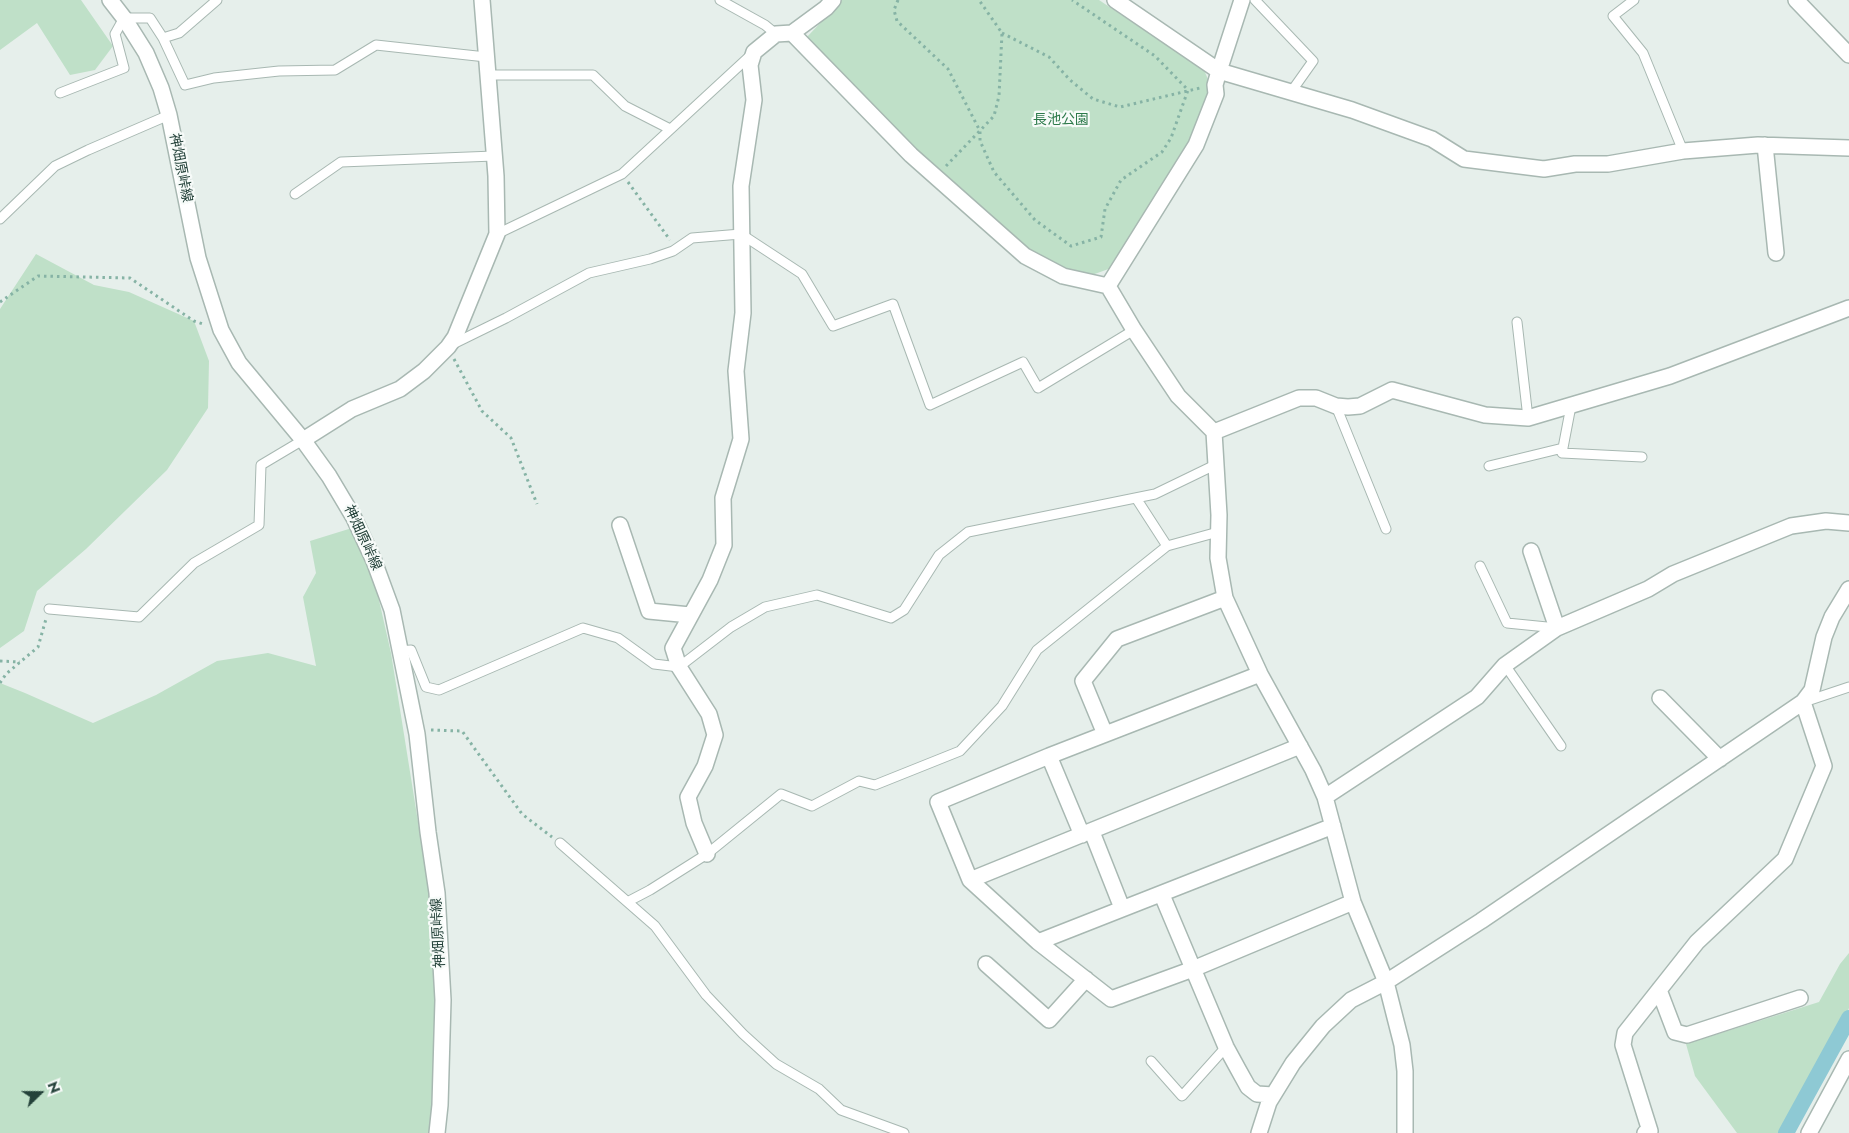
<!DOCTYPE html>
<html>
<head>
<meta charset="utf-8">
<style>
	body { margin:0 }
	#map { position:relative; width:1849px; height:1133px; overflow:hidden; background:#e6efeb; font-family:Jost,sans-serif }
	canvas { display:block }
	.north { position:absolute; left:15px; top:1068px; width:50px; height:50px; -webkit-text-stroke:4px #f7fbf9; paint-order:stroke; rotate:68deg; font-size:14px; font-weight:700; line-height:20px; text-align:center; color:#24423a }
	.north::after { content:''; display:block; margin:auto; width:18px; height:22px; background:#24423a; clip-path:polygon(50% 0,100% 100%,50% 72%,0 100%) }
</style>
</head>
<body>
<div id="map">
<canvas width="1849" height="1133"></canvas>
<div class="north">N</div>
</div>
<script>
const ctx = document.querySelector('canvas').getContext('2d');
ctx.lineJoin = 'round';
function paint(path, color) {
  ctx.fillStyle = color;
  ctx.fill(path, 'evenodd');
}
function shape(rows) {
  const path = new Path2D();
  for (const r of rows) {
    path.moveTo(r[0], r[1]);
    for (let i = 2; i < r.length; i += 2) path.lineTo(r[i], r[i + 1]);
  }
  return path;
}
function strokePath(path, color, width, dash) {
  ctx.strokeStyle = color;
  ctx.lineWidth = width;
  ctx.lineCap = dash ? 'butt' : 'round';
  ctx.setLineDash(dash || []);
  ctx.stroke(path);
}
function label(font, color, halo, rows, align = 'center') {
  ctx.font = font + ' Jost,"Noto Sans JP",sans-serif';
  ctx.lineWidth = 4.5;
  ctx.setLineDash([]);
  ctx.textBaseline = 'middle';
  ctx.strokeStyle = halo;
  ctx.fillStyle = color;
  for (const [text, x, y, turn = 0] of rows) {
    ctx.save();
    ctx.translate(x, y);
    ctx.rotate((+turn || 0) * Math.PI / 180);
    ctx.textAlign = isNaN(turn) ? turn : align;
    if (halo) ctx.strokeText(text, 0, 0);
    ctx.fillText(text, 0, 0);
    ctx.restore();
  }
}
const green = shape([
	[0,0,81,0,113,46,95,70,70,75,37,23,0,50],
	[842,0,1099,0,1204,70,1213,91,1192,143,1114,267,1092,275,1066,271,1027,251,946,180,807,37],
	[36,254,94,285,129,292,194,321,209,361,208,408,167,470,86,549,37,591,24,631,0,648,0,309],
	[352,528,371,565,391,653,430,897,435,957,434,1072,430,1133,0,1133,0,683,25,693,93,723,156,695,217,661,268,653,316,666,303,597,316,573,310,541],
	[1849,953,1849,1008,1794,1133,1737,1133,1695,1076,1686,1044,1819,1002,1840,964]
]);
const canal = shape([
	[1786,1133,1849,1018]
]);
const path = shape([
	[898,0,894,10,897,21,948,69,980,131,980,141,994,172,1035,220,1071,246,1101,237,1105,209,1121,180,1162,152,1171,138,1188,90,1155,56,1072,0],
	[1002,33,1049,57,1070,80,1093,99,1120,107,1200,88],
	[946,166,994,116,999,96,1002,33,979,0],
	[628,182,670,240],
	[0,302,38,276,130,278,194,321,203,324],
	[454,359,482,411,511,438,537,504],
	[0,661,20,662],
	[0,683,6,674,38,647,46,619],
	[431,730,462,731,522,814,552,837]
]);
const service = shape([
	[720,0,765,25,776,34],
	[1255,0,1313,61,1291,92],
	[1634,0,1613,16,1643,53,1683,151],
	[163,38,185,85,214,78,279,71,335,70,376,45,486,57],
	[488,75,593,75,625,106,670,129],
	[60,93,124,68,115,34,124,18,150,18,163,38,179,33,217,0],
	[295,194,341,162,494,156],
	[0,219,55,166,88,150,169,115],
	[497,234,622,174,752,54],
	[1517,322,1528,418],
	[453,344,506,318,589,273,650,259,673,251,692,238,741,234,802,274,833,326,893,304,930,405,1023,362,1038,388,1134,330],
	[1336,406,1386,529],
	[1571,406,1562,453,1642,457],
	[1489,466,1563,448],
	[1136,498,1167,546],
	[1480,566,1507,623,1557,628],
	[49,609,139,617,194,563,259,525,261,465,303,440],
	[399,651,411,650,426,687,439,690,583,628,618,638,654,664,679,667,731,627,765,607,817,595,891,618,904,610,939,555,968,532,1155,494,1217,464],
	[1505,665,1561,746],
	[1804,702,1849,687],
	[560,843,655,926,706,995,743,1034,776,1064,819,1089,841,1110,904,1133],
	[629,901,650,890,707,854,781,794,812,806,859,781,875,785,960,751,1002,706,1037,650,1167,546,1218,532],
	[1151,1061,1182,1096,1226,1047]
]);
const minor = shape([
	[1115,0,1219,71,1352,110,1432,139,1464,159,1544,169,1575,164,1608,164,1683,151,1758,145,1849,148],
	[792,33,911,155,1025,256,1063,276,1108,286,1134,330,1178,396,1214,432,1219,515,1218,558,1225,598,1260,674,1313,770,1325,797,1353,902,1386,982,1402,1045,1405,1071,1405,1133],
	[1765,145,1776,253],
	[1108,286,1196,145,1216,94,1215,85,1219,71,1242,0],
	[1214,432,1299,398,1316,398,1336,406,1348,407,1360,406,1392,390,1485,415,1528,418,1670,376,1849,308],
	[303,440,352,409,400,389,424,371,448,347,455,337,497,234,496,176,482,0],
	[620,525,649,611,690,615],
	[1531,551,1557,628],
	[1260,674,1049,756,938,802,970,880,1038,942,1111,999,1193,969,1353,902],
	[1660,698,1720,759],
	[1105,734,1083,681,1117,639,1225,598],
	[1049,756,1082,835],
	[1325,797,1477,697,1505,665,1557,628,1648,589,1673,574,1791,526,1826,521,1849,523],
	[1092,832,1122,908],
	[707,854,694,823,688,797,705,766,715,735,709,714,679,667,673,648,710,580,724,545,723,498,741,439,736,371,743,313,741,186,754,100,750,65,754,52,776,34,792,33,826,8,833,0],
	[970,880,1300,746],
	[1162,895,1226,1047,1238,1069,1248,1087,1257,1094,1273,1095],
	[1038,942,1333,826],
	[986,964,1049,1020,1086,979],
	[1659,990,1675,1032,1687,1035,1800,998],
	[1259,1133,1269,1102,1293,1063,1323,1026,1351,1000,1386,982,1481,921,1803,702,1812,690,1824,637,1832,617,1849,589],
	[1645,1133,1650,1131,1623,1045,1625,1033,1697,942,1785,859,1824,766,1803,702]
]);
const tertiary = shape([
	[110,0,124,18,146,53,161,88,169,115,198,258,221,330,239,363,303,440,329,476,354,518,374,561,392,610,417,734,428,832,437,893,443,1000,440,1105,437,1133],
	[1796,0,1849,55],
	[1809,1133,1849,1059]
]);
const parkNames = [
	["長池公園",1061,121]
];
const streetNames = [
	["神畑原峠線",180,168,79],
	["神畑原峠線",362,538,65],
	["神畑原峠線",439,933,-93]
];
paint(green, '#bfe0c8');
strokePath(canal, '#8ec9d4', 16);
strokePath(service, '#a8b8b2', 11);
strokePath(minor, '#a8b8b2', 18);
strokePath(tertiary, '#a8b8b2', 18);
strokePath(path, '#86b3a5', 3, [2.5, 4]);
strokePath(service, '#fff', 9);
strokePath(minor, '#fff', 15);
strokePath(tertiary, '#fff', 15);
label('14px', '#2d7a4b', '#f7fbf9', parkNames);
label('14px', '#24423a', '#f7fbf9', streetNames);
</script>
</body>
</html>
